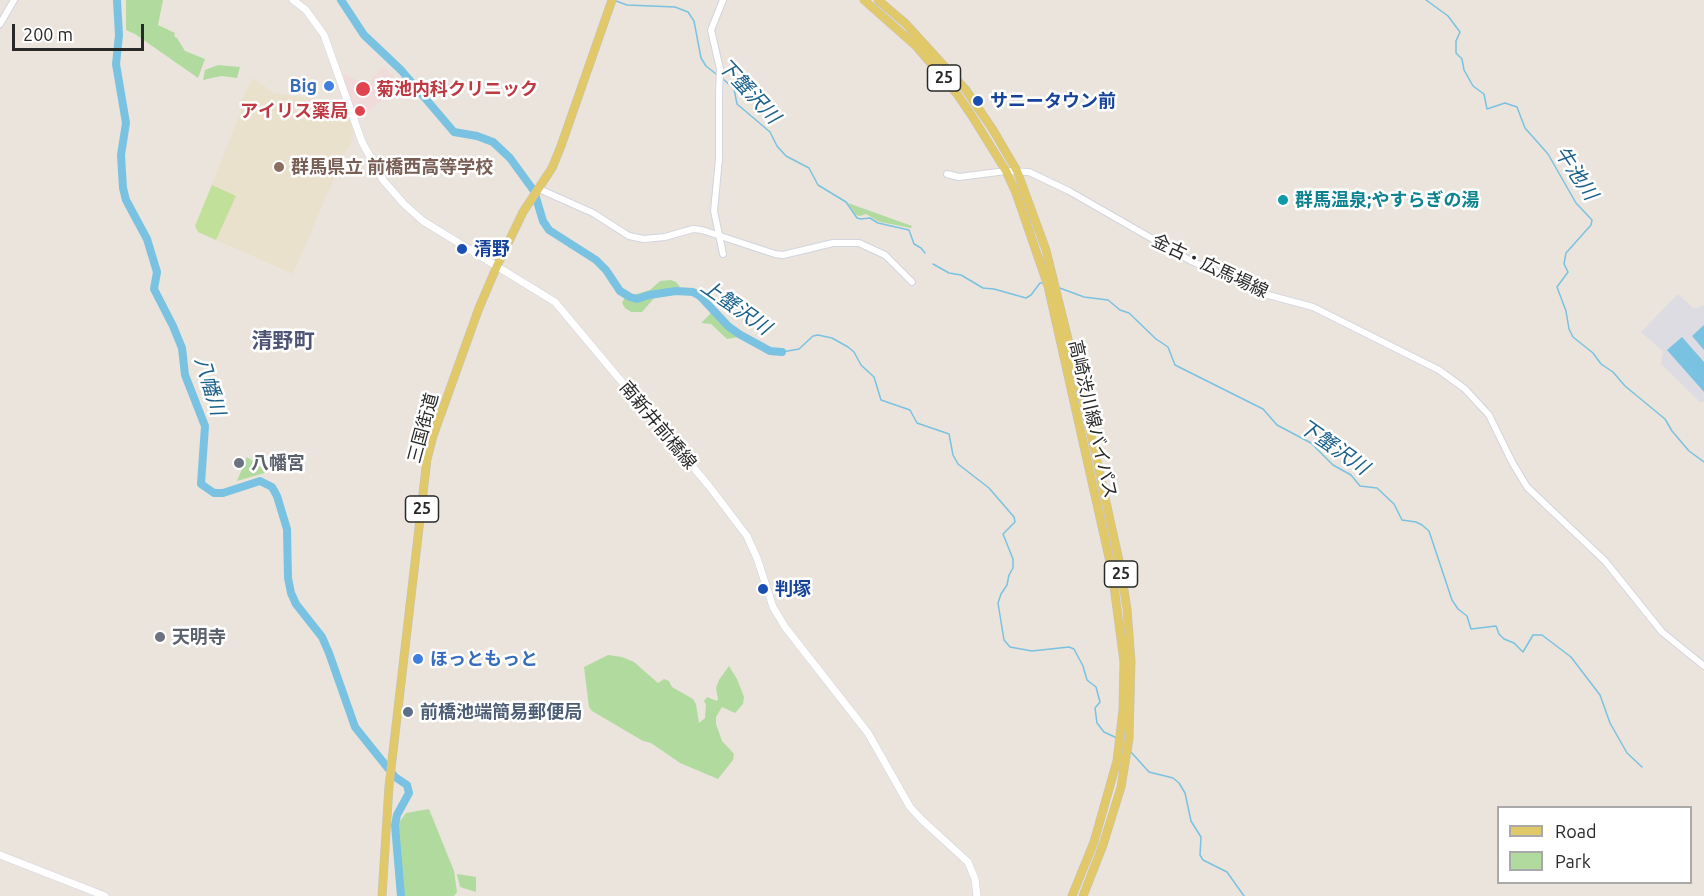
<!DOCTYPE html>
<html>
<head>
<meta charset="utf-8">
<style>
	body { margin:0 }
	#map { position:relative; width:1704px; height:896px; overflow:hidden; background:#eae4dc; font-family:Ubuntu,sans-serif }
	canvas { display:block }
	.legend { position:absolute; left:1497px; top:806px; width:195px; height:78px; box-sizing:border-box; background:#fff; border:2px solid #a9a9a9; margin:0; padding:8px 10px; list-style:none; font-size:18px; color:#292929 }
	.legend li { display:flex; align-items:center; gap:12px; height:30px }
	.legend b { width:30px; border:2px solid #a9a9a9 }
	.scale { position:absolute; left:12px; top:24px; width:132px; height:27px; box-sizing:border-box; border:3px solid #292929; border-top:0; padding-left:8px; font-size:18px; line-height:21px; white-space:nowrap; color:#292929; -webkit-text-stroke:4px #fff; paint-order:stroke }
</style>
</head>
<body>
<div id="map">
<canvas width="1704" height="896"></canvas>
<ul class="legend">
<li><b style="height:8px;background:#e1c96a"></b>Road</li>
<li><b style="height:16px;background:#b1db9e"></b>Park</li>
</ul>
<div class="scale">200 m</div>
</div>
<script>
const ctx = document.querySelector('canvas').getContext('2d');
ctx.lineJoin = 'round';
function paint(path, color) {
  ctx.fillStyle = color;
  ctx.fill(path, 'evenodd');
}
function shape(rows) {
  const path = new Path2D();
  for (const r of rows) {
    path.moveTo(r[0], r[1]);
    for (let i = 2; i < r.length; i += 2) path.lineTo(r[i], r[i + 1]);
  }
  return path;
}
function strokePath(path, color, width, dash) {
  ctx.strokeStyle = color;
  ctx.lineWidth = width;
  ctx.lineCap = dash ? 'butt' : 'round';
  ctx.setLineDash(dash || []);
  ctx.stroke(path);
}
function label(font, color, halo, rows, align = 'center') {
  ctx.font = font + ' Ubuntu,"Noto Sans JP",sans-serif';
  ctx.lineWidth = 5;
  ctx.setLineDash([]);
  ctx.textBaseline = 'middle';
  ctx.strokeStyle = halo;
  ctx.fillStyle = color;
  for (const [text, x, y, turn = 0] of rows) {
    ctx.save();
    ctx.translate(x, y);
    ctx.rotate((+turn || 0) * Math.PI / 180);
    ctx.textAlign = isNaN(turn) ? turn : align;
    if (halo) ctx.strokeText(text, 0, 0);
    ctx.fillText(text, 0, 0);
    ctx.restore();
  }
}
const industrial = shape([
	[1678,294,1693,308,1697,308,1704,305,1704,402,1700,402,1661,364,1663,351,1641,332]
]);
const education = shape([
	[253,78,274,93,338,102,347,109,355,130,351,141,351,147,346,150,293,274,198,232,195,226,244,103,241,101]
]);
const medical = shape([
	[383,67,393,75,384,92,384,99,365,113,359,105,353,110,343,78,345,74,371,88,370,81]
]);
const green = shape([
	[126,0,163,0,158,25,175,33,174,36,177,38,185,51,205,59,198,78,135,34,126,30],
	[218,65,240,67,237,78,221,76,203,80,205,70],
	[848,203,912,226,911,228,880,222,866,214,860,216,856,215],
	[671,280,676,282,680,287,636,296,633,295,650,290,660,281],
	[625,297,632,301,655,297,642,312,631,312,625,308,622,303],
	[712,312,722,324,738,337,727,339,711,324,701,323],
	[247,457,268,472,237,481],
	[608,655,622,657,634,662,658,683,664,679,669,681,672,687,693,699,696,704,699,723,705,718,706,705,704,701,707,697,717,701,718,699,716,688,719,680,729,666,737,679,744,697,743,704,735,713,722,707,716,717,716,724,722,741,734,754,733,760,718,779,680,763,651,743,643,741,592,711,589,707,584,667],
	[429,809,454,871,457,892,454,896,403,896,401,882,401,860,393,831,406,813],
	[457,874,476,877,476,892,460,887]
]);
const pitch = shape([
	[212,185,236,196,216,240,198,232,195,226]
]);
const water = shape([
	[1704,325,1704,350,1692,336],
	[1682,337,1704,362,1704,392,1667,350]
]);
const stream = shape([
	[1426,0,1448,16,1460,32,1456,41,1456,53,1462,59,1464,70,1473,86,1484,94,1487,109,1505,103,1517,107,1525,128,1548,154,1576,203,1592,220,1591,225,1566,253,1564,264,1568,272,1557,287,1566,311,1569,329,1573,337,1593,353,1601,364,1613,372,1625,386,1665,419,1672,431,1689,451,1704,462],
	[616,1,627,5,675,7,688,12,694,21,701,58,706,66,716,74],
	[722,78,734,89,737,104,770,132,777,146,786,156,809,168,818,185,846,202,857,218,861,219,870,218,878,223,909,230,914,244,921,248,925,253],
	[933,264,949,273,961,275,983,288,994,289,1026,298,1031,295,1040,283,1044,283],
	[1057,287,1084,297,1108,300,1120,310,1129,313,1156,339,1168,347,1175,365,1263,409,1277,425,1311,443,1333,465,1351,475,1360,486,1377,488,1394,504,1402,520,1416,522,1422,525,1429,531,1452,600,1458,609,1467,616,1471,629,1496,626,1499,634,1504,639,1514,643,1523,652,1533,635,1542,635,1571,657,1600,695,1610,723,1627,753,1642,767],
	[782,352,799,349,813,336,818,335,832,338,848,347,854,352,861,365,874,377,881,400,910,410,917,423,949,434,953,455,958,464,989,488,1014,517,1015,522,1003,534,1013,559,1013,568,1009,575,1007,585,1001,594,998,603,1004,640,1010,647,1032,651,1069,647,1074,649,1083,666,1087,680,1096,687,1100,702,1095,708,1097,723,1104,732,1117,738],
	[1131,752,1149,772,1173,778,1179,783,1185,793,1191,821,1201,837,1200,855,1203,860,1227,872,1244,896]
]);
const river = shape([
	[117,0,119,35,116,64,126,123,121,155,123,188,126,200,147,239,157,272,154,289,173,326,182,348,185,375,205,426,201,484,214,493,223,493,260,481,272,487,277,496,287,529,288,578,291,593,296,604,322,637,329,653,355,727,395,777,407,785,409,793,397,815,395,825,401,896],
	[341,0,364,35,401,70,454,132,477,136,493,142,510,158,534,191,543,221,549,230,596,260,606,270,620,291,630,297,637,299,649,295,676,291,693,292,700,296,728,326,739,334,770,351,782,352]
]);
const tertiary = shape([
	[723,0,711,30,720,69,719,92,719,159,714,211,723,254],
	[0,24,14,0],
	[947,174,959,177,1006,171,1029,172,1069,191,1191,261,1268,295,1313,307,1439,370,1465,389,1489,415,1512,462,1527,487,1605,561,1662,632,1704,666],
	[539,189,593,213,629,236,644,239,665,237,693,229,702,230,775,254,783,255,833,243,859,243,885,255,912,282]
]);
const secondary = shape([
	[293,0,306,10,324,35,362,142,383,180,404,204,423,221,555,302,709,486,747,536,757,558,773,607,785,627,868,733,910,807,922,820,968,862,975,879,977,896],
	[0,855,105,896]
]);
const primary = shape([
	[864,0,916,46,957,94,972,116,1006,171,1016,193,1048,286,1112,571,1124,662,1123,710,1117,761,1094,842,1072,896],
	[878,0,906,24,966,90,993,130,1017,171,1046,250,1086,412,1120,565,1127,609,1131,661,1129,739,1121,787,1103,845,1083,896],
	[382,896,389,786,427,459,433,436,479,308,497,266,523,212,552,168,561,146,612,0]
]);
const markers = [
	[329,86,6,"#3f7fe0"],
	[363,89,8,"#e0444e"],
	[978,101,6,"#1a4fb4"],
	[360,111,6,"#e0444e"],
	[279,167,6,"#8d6e63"],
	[1283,200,6,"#0f9aa8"],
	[462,249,6,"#1a4fb4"],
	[239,463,6,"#6b7280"],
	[763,589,6,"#1a4fb4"],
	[160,637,6,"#6b7280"],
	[418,659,6,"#3f7fe0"],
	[408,712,6,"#5c6f8a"]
];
const shields = [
	[944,78,33],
	[422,509,33],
	[1121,574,33]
];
const shieldNames = [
	["25",944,78],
	["25",422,509],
	["25",1121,574]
];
const shopNames = [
	["Big",317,86],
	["ほっともっと",430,659,"left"]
];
const healthNames = [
	["菊池内科クリニック",376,89],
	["アイリス薬局",348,111,"right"]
];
const transitNames = [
	["サニータウン前",990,101],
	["清野",474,249],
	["判塚",775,589]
];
const educationNames = [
	["群馬県立 前橋西高等学校",291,167]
];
const cultureNames = [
	["群馬温泉;やすらぎの湯",1295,200]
];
const streetNames = [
	["金古・広馬場線",1210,266,25],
	["高崎渋川線バイパス",1093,419,77],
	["南新井前橋線",658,425,50],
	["三国街道",423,428,-75]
];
const worshipNames = [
	["八幡宮",251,463],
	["天明寺",172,637]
];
const serviceNames = [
	["前橋池端簡易郵便局",420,712]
];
const waterNames = [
	["下蟹沢川",749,91,47],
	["牛池川",1576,173,56],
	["上蟹沢川",736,307,35],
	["八幡川",210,386,73],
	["下蟹沢川",1334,447,35]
];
const quarterNames = [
	["清野町",283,341]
];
paint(industrial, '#dedce3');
paint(education, '#eae1cd');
paint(medical, '#f0dada');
paint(green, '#b1db9e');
paint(pitch, '#c1e19b');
paint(water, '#7ac2e1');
strokePath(stream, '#7ac2e1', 1.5);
strokePath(river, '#7ac2e1', 8);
strokePath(tertiary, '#d2d4e0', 8);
strokePath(secondary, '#d2d4e0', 8);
strokePath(primary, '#c3c3c3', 9);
strokePath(tertiary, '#fff', 6);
strokePath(secondary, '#fff', 7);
strokePath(primary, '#e1c96a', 8);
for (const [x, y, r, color] of markers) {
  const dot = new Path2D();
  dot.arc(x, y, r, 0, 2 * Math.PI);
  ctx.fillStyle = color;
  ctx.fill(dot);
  strokePath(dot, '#fff', 2);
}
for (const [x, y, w] of shields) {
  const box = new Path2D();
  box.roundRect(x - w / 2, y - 13, w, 26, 4.5);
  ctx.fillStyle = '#fff';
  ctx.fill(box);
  strokePath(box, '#292929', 1.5);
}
label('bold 16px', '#292929', null, shieldNames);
label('bold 18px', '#366cbe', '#fff', shopNames, 'right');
label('bold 18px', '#be3a42', '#fff', healthNames, 'left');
label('bold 18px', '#164399', '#fff', transitNames, 'left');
label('bold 18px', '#785e54', '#fff', educationNames, 'left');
label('bold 18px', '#0d838f', '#fff', cultureNames, 'left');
label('18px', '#292929', '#fff', streetNames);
label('bold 18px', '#5b616d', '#fff', worshipNames, 'left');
label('bold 18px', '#4e5e75', '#fff', serviceNames, 'left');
label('italic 20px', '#1b608a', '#fff', waterNames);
label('bold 21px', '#4e5474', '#fff', quarterNames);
</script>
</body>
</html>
